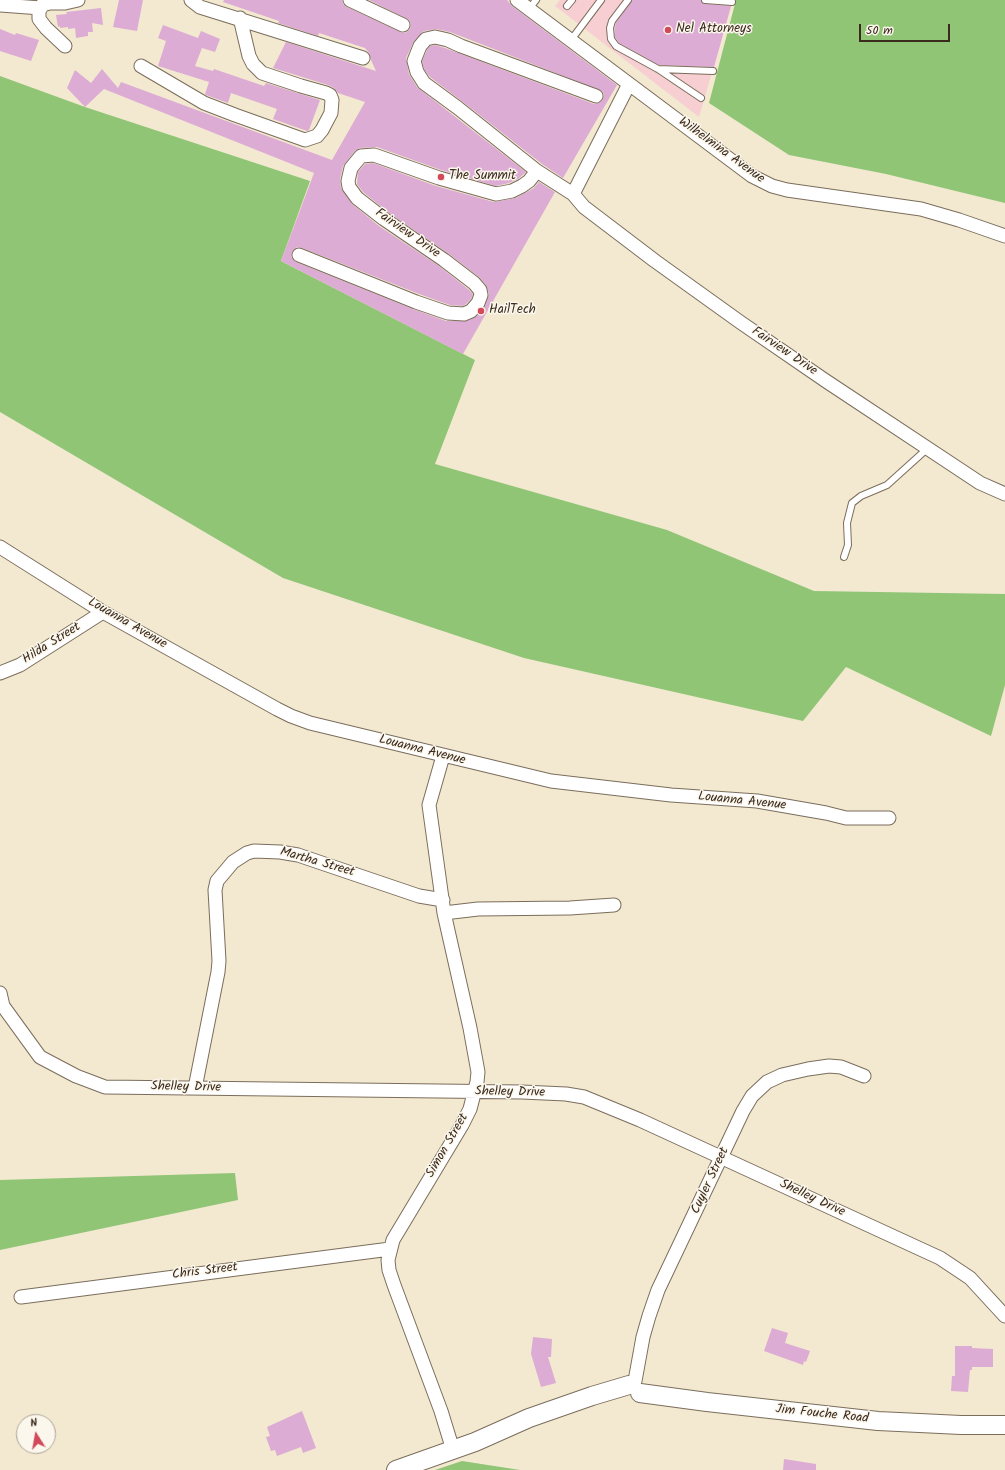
<!DOCTYPE html>
<html>
<head>
<meta charset="utf-8">
<style>
	body { margin:0 }
	#map { position:relative; width:1005px; height:1470px; overflow:hidden; background:#f2e9d0; font-family:Kalam,sans-serif }
	canvas { display:block }
	.north { position:absolute; left:16px; top:1414px; width:40px; height:40px; box-sizing:border-box; background:#fbf7ec; border:1px solid #aea59a; border-radius:50%; rotate:349deg; font-size:11px; font-weight:700; line-height:16px; text-align:center; color:#3b2a1e }
	.north::after { content:''; display:block; margin:auto; width:14px; height:18px; background:#d1495b; clip-path:polygon(50% 0,100% 100%,50% 72%,0 100%) }
	.scale { position:absolute; left:859px; top:24px; width:91px; height:18px; box-sizing:border-box; border:2px solid #3b2a1e; border-top:0; padding-left:5px; font-size:12px; line-height:14px; white-space:nowrap; color:#3b2a1e; -webkit-text-stroke:3px #fbf7ec; paint-order:stroke }
</style>
</head>
<body>
<div id="map">
<canvas width="1005" height="1470"></canvas>
<div class="north">N</div>
<div class="scale">50 m</div>
</div>
<script>
const ctx = document.querySelector('canvas').getContext('2d');
ctx.lineJoin = 'round';
function paint(path, color) {
  ctx.fillStyle = color;
  ctx.fill(path, 'evenodd');
}
function shape(rows) {
  const path = new Path2D();
  for (const r of rows) {
    path.moveTo(r[0], r[1]);
    for (let i = 2; i < r.length; i += 2) path.lineTo(r[i], r[i + 1]);
  }
  return path;
}
function strokePath(path, color, width, dash) {
  ctx.strokeStyle = color;
  ctx.lineWidth = width;
  ctx.lineCap = dash ? 'butt' : 'round';
  ctx.setLineDash(dash || []);
  ctx.stroke(path);
}
function label(font, color, halo, rows, align = 'center') {
  ctx.font = font + ' Kalam,sans-serif';
  ctx.lineWidth = 3;
  ctx.setLineDash([]);
  ctx.textBaseline = 'middle';
  ctx.strokeStyle = halo;
  ctx.fillStyle = color;
  for (const [text, x, y, turn = 0] of rows) {
    ctx.save();
    ctx.translate(x, y);
    ctx.rotate((+turn || 0) * Math.PI / 180);
    ctx.textAlign = isNaN(turn) ? turn : align;
    if (halo) ctx.strokeText(text, 0, 0);
    ctx.fillText(text, 0, 0);
    ctx.restore();
  }
}
const built = shape([
	[560,0,733,0,699,117,555,6]
]);
const green = shape([
	[736,0,1005,0,1005,203,886,174,789,155,709,103],
	[0,76,85,107,310,181,281,261,475,360,435,464,667,530,814,591,1005,594,1005,685,991,736,846,667,803,721,524,658,283,578,0,412],
	[235,1173,238,1200,0,1250,0,1180],
	[462,1461,520,1470,435,1470]
]);
const building = shape([
	[119,0,143,0,137,31,113,27],
	[224,0,342,0,343,4,347,7,403,33,407,32,410,29,411,24,409,20,369,0,507,0,512,6,617,85,563,178,542,164,463,102,430,77,424,69,422,61,427,50,430,46,435,45,445,48,594,104,601,102,603,99,604,94,602,91,450,32,436,29,424,31,414,41,406,58,409,74,417,87,526,172,518,179,509,183,496,186,441,170,377,147,360,148,355,151,343,166,340,179,341,188,352,204,379,226,439,266,468,289,473,294,471,299,466,304,463,306,450,305,419,294,302,248,297,247,292,252,291,257,296,262,413,309,446,321,467,321,477,316,485,306,489,294,486,285,479,277,449,254,389,213,363,192,357,184,358,172,365,164,373,163,436,186,494,202,516,198,534,188,539,182,555,192,463,354,281,261,314,173,104,89,85,107,67,88,75,70,91,83,102,69,118,88,121,82,332,160,365,102,338,93,334,88,328,85,273,68,286,42,376,71,371,60,369,53,365,48,319,33,318,36,278,23,279,21,223,2],
	[632,0,701,0,702,3,705,4,731,6,714,67,659,65,619,43,615,37,615,28,616,23],
	[101,8,103,25,92,23,93,32,88,32,88,36,76,38,75,28,68,29,68,27,60,28,60,26,58,27,56,15,67,14,66,12],
	[163,25,198,38,201,31,220,39,215,52,202,48,195,66,213,71,214,69,264,86,266,83,320,100,309,130,307,131,273,119,277,109,231,93,228,103,206,95,205,94,209,82,158,66,166,41,158,38],
	[0,29,15,35,16,33,39,40,31,61,0,51],
	[772,1328,788,1333,785,1343,810,1351,806,1362,804,1361,803,1365,764,1351],
	[533,1337,552,1339,551,1357,548,1357,556,1383,541,1387,531,1354],
	[955,1346,972,1346,972,1348,993,1349,993,1367,972,1367,972,1370,970,1370,968,1392,951,1391,952,1376,955,1376],
	[302,1411,316,1448,303,1453,301,1447,277,1456,275,1450,271,1451,266,1437,270,1436,267,1427],
	[784,1459,816,1464,816,1470,783,1470]
]);
const lane = shape([
	[628,0,612,21,610,28,611,39,616,46,658,69,701,98],
	[705,0,732,2],
	[567,6,572,0],
	[529,9,536,0],
	[571,40,601,0],
	[658,69,713,71],
	[844,557,848,545,847,523,852,503,861,496,887,485,928,448]
]);
const street = shape([
	[191,0,200,7,363,58],
	[350,0,403,25],
	[517,0,752,176,772,186,787,190,921,209,959,220,1005,236],
	[0,5,41,8],
	[65,46,46,28,39,19,39,11,42,5,50,3,65,3,78,0],
	[141,66,204,103,235,115,305,140,317,136,322,130,331,113,332,100,330,95,326,93,301,86,262,73,253,64,249,56,240,18],
	[629,84,573,194,584,207,655,261,740,322,826,381,980,483,1005,494],
	[573,194,537,171,458,108,424,83,417,72,414,61,420,46,426,39,435,37,448,40,461,46,596,96],
	[299,255,416,302,448,313,464,314,471,311,478,303,481,295,480,290,474,283,444,260,384,219,357,198,349,187,348,181,351,168,361,156,374,155,439,178,496,194,512,191,522,186,529,181,537,171],
	[0,547,103,612,277,709,291,716,310,723,551,781,671,795,757,801,826,813,846,818,889,818],
	[0,673,20,665,103,612],
	[443,756,429,805,444,913,470,1028,478,1072,477,1082,470,1109,462,1125,393,1240,388,1260,389,1270,394,1285,441,1411,453,1450],
	[444,913,478,909,570,908,614,905],
	[0,993,3,1006,40,1057,76,1076,105,1087,522,1092,566,1094,584,1097,640,1120,940,1258,970,1278,1005,1316],
	[195,1088,218,972,219,961,215,890,217,881,233,862,247,853,254,851,280,852,298,855,419,896,443,900],
	[21,1297,390,1249],
	[635,1381,643,1337,649,1316,658,1290,743,1111,752,1096,767,1082,782,1075,808,1069,829,1066,841,1067,864,1076]
]);
const secondary = shape([
	[640,1393,707,1402,878,1421,961,1425,1005,1425],
	[396,1470,475,1442,529,1418,592,1396,629,1385]
]);
const markers = [
	[668,30,4,"#d1495b"],
	[441,177,4,"#d1495b"],
	[481,311,4,"#d1495b"]
];
const poiNames = [
	["Nel Attorneys",676,30],
	["The Summit",449,177],
	["HailTech",489,311]
];
const streetNames = [
	["Wilhelmina Avenue",721,151,36],
	["Fairview Drive",407,234,35],
	["Fairview Drive",784,352,34],
	["Louanna Avenue",127,624,30],
	["Hilda Street",52,644,-32],
	["Louanna Avenue",422,751,14],
	["Louanna Avenue",742,802,6],
	["Martha Street",317,863,16],
	["Shelley Drive",186,1088,1],
	["Shelley Drive",510,1093,1],
	["Simon Street",448,1146,-60],
	["Cuyler Street",711,1181,-65],
	["Shelley Drive",812,1199,25],
	["Chris Street",205,1272,-7],
	["Jim Fouche Road",822,1415,6]
];
paint(built, '#f7cfd2');
paint(green, '#90c576');
paint(building, '#ddacd4');
strokePath(lane, '#7b6d5c', 8);
strokePath(street, '#7b6d5c', 15);
strokePath(secondary, '#7b6d5c', 20);
strokePath(lane, '#fff', 6);
strokePath(street, '#fff', 13);
strokePath(secondary, '#fff', 18);
for (const [x, y, r, color] of markers) {
  const dot = new Path2D();
  dot.arc(x, y, r, 0, 2 * Math.PI);
  ctx.fillStyle = color;
  ctx.fill(dot);
  strokePath(dot, '#fbf7ec', 1.5);
}
label('13px', '#3b2a1e', '#fbf7ec', poiNames, 'left');
label('13px', '#3b2a1e', '#fbf7ec', streetNames);
</script>
</body>
</html>
